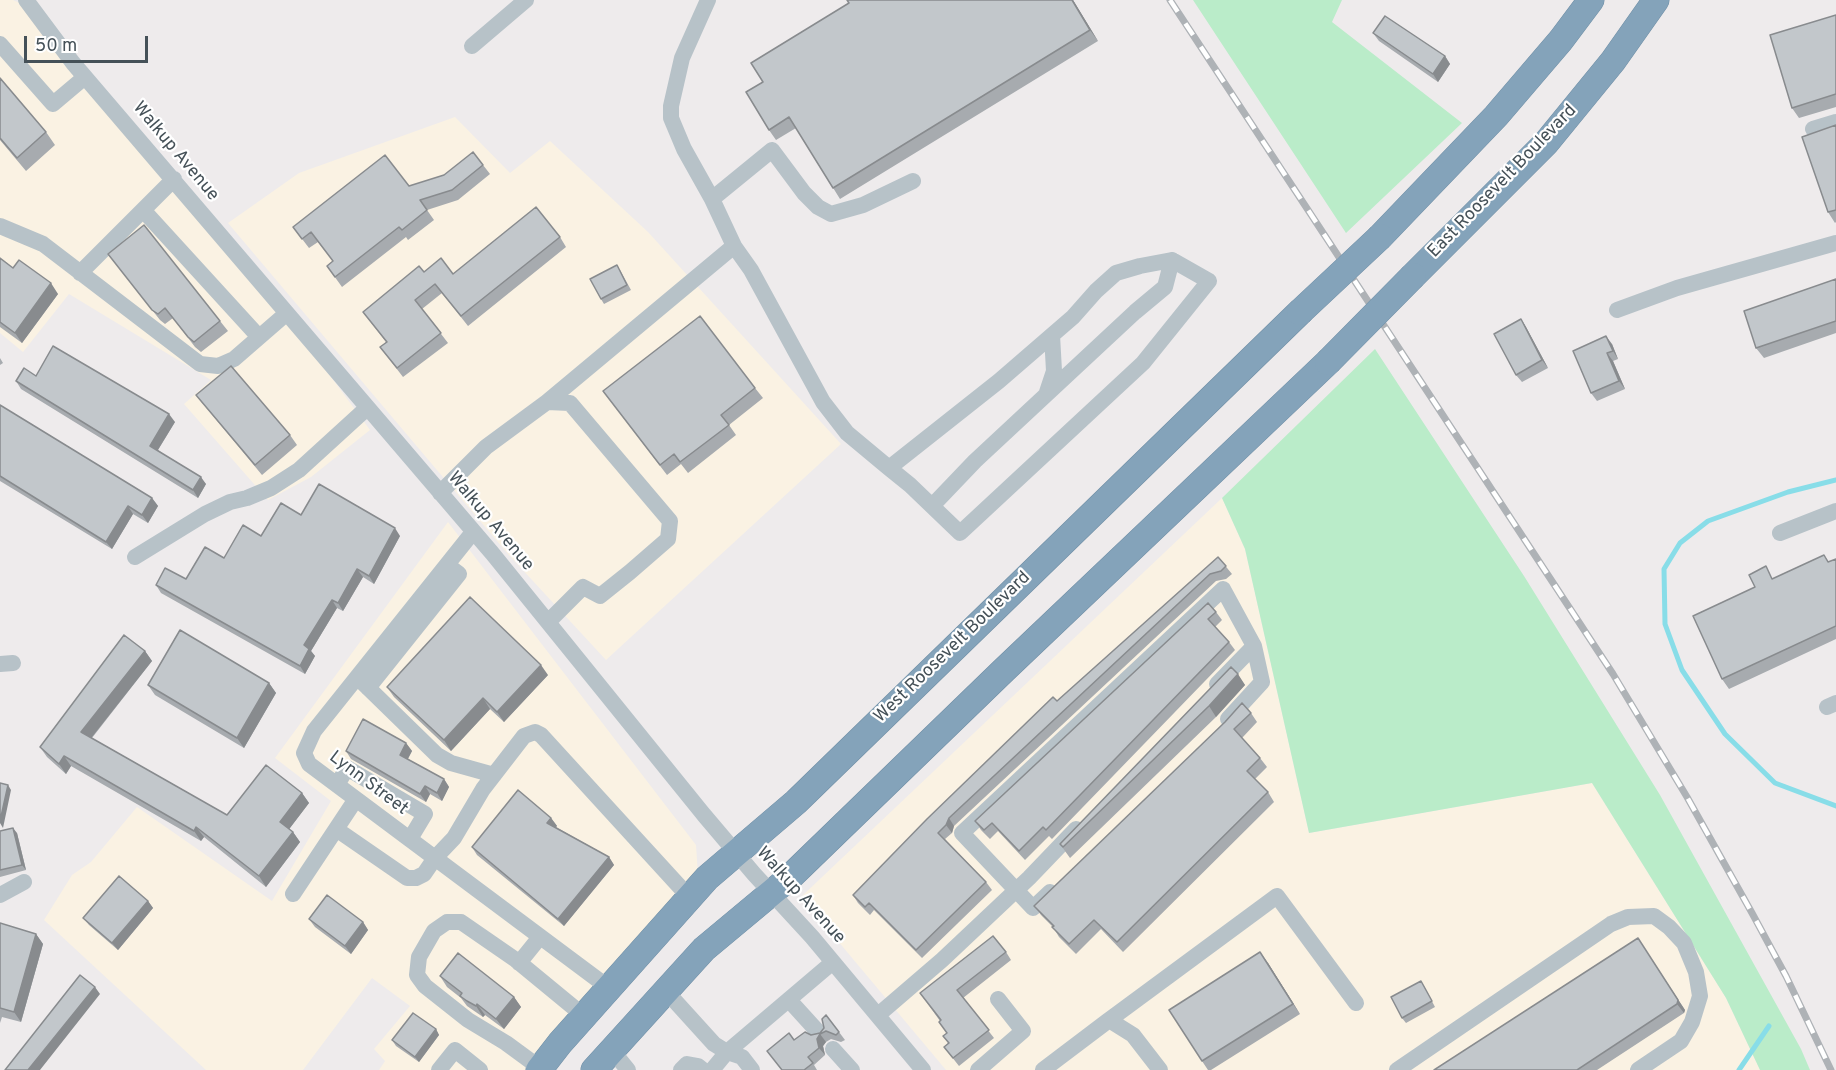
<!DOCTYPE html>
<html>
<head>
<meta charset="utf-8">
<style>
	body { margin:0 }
	#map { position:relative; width:1836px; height:1070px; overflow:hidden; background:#eeebec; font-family:Overpass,sans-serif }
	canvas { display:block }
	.scale { position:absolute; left:24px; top:36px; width:124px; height:27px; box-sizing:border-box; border:3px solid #455158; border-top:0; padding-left:8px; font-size:18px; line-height:21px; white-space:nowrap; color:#455158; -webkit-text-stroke:4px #fff; paint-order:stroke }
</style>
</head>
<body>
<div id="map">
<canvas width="1836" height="1070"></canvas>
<div class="scale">50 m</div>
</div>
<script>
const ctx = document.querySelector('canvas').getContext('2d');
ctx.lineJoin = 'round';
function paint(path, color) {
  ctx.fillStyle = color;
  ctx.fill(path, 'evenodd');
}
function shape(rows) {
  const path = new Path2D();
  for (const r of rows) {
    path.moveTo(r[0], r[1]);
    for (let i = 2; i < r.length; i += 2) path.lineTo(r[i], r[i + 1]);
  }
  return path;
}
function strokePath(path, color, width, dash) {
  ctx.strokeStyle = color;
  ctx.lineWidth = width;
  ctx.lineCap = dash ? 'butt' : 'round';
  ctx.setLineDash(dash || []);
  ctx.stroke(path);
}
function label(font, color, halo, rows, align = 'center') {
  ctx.font = font + ' Overpass,sans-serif';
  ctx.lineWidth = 4.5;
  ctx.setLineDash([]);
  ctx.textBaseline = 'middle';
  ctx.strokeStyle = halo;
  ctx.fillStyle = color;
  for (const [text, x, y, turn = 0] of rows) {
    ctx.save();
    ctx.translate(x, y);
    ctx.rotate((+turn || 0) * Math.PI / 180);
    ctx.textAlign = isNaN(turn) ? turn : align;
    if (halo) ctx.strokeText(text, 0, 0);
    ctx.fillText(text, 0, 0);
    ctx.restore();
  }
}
const commercial = shape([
	[0,0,13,0,22,4,323,366,370,430,311,477,268,500,184,404,211,380,69,294,23,352,0,333],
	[455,117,510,173,550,141,648,232,841,444,606,660,508,554,228,223,299,173],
	[1222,498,1245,549,1309,833,1592,783,1726,998,1760,1070,946,1070,801,897],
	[448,522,696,845,698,875,617,959,525,1070,379,1070,385,1061,374,1049,410,1006,372,978,303,1070,206,1070,44,920,72,875,91,862,137,807,272,901,331,801,275,758]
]);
const green = shape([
	[1193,0,1342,0,1332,22,1462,123,1346,233],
	[1375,349,1524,576,1660,795,1801,1049,1810,1070,1760,1070,1726,998,1592,783,1309,833,1245,549,1222,498]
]);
const stream = shape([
	[1836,480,1788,492,1708,521,1680,543,1664,569,1665,624,1682,670,1725,734,1775,783,1836,806],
	[1739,1070,1769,1026]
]);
const minor = shape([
	[26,0,73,63,492,553,704,815,754,874,812,937,923,1070],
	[0,44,53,104,85,77],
	[472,46,526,0],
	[1813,129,1836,122],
	[712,199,772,150,804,193,818,207,831,214,863,205,913,181],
	[143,210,259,337],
	[0,226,43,244,200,364,218,366,234,359,287,313],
	[734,246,751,270,823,402,847,433,889,468,910,485,960,533,1143,363,1209,281,1172,260,1140,266,1116,273,1096,291,1073,317,999,381,889,468],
	[80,273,174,179],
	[1617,310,1677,288,1836,243],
	[1047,392,1054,371,1052,335],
	[547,402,734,246,712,199,684,149,671,118,671,106,682,58,708,0],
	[440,493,486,447,547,402,570,403,670,521,668,539,630,572,600,596,583,587,548,622],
	[932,506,975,461,1135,312,1165,287,1172,260],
	[473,532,314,731,304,753,309,764,609,988],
	[1780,533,1836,511],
	[135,557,205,514,230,502,247,498,271,488,299,470,367,408],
	[0,664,13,663],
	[357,677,437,755,451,763,494,775],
	[368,688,459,574,447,565],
	[1827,707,1836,703],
	[1228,719,1262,682,1254,646],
	[337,785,347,768,425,814,410,839],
	[336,829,407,878,416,878,424,874,435,858,454,838,483,789,524,736,535,732,541,735,690,898],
	[1050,892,1033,908,962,833,1223,589,1254,646,1217,684],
	[293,894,356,799],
	[0,895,24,882],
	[519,963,540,937],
	[665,990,714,1044,727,1052,742,1057,752,1070],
	[789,1000,819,1033],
	[878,1015,942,960,1029,878,1076,829],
	[1109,1020,1277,896,1356,1003],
	[611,1049,628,1070],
	[833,1049,852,1070],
	[540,1068,506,1043,468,1020,425,986,417,975,419,957,434,931,447,922,461,922,516,960,584,1016],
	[439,1070,455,1050,480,1070],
	[681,1070,687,1064,698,1066,703,1070],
	[712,1070,727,1052,833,962],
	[978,1070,1023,1031,998,999],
	[1043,1070,1109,1020,1133,1035,1160,1070],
	[1397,1070,1611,924,1628,917,1654,916,1669,927,1684,943,1696,972,1700,996,1692,1022,1681,1041,1638,1070]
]);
const highway = shape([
	[1380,237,1496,116,1561,40,1591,0],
	[1413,276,1546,143,1613,61,1656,0],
	[539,1070,560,1043,707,878,796,802,1300,312],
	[594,1070,704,949,788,879,1004,670,1328,362]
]);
const rail = shape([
	[1170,0,1613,674,1687,797,1752,913,1786,976,1831,1070]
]);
const highwayBridge = shape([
	[1300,312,1380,237],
	[1328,362,1413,276]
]);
const wall = shape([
	[847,0,1073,0,1098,41,840,199,796,128,776,140,769,130,763,82,849,3],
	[1836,15,1836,107,1799,118,1792,108],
	[1373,33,1445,56,1450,64,1438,82,1379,41],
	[0,78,46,132,55,145,26,171,0,140],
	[1836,125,1836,222,1835,223,1828,212],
	[483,165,490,174,458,200,427,210,434,220,408,240,406,237,342,287,327,266,333,261,318,242,309,248,293,227,409,186],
	[560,237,566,247,468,326,442,293,422,309,448,343,403,377,380,347,386,342,363,312,424,272,453,274],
	[108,254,220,321,228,331,201,352,195,347,173,318,165,324,160,320],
	[0,258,13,268,58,294,22,343,0,327],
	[620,270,631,290,604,304,601,299],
	[1836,279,1836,333,1764,358,1756,348],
	[1521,319,1526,327,1548,368,1522,382,1516,375],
	[1612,344,1618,359,1613,361,1625,389,1597,401,1591,393,1573,351],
	[0,358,3,363,0,365],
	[36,376,175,422,158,450,206,484,198,498,21,389,16,381],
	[755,388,763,398,729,425,736,435,688,473,681,464,667,475,603,391],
	[196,395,290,435,297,445,262,475,204,405],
	[0,405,152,498,158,506,148,523,133,514,112,549,0,481],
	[301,515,400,536,374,584,363,577,343,611,337,608,311,651,315,656,305,674,161,593,156,585,186,579,261,536],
	[1824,555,1829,562,1836,559,1836,639,1729,689,1722,679],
	[1218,557,1232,574,1226,579,1216,581,954,826,952,833,945,839,986,882,992,890,922,958,874,910,870,915,858,903,853,895,1057,701],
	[1216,612,1222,620,1215,627,1229,642,1235,650,1052,839,1049,836,1025,860,998,831,990,839,981,830,975,821],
	[145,651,152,661,92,738,227,815,302,793,309,803,289,829,293,832,300,842,266,887,204,837,201,841,71,766,66,774,47,757,40,747],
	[1231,667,1245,685,1216,717,1070,858,1060,844],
	[548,675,504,722,490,709,451,751,394,697,387,687],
	[269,683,276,693,244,748,155,695,148,685],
	[1251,713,1257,722,1242,738,1260,758,1267,767,1255,779,1268,792,1274,802,1123,952,1101,929,1076,954,1059,937,1053,927,1041,915,1034,906],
	[406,743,412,751,408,759,444,779,449,787,442,801,430,794,426,802,351,759,346,751],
	[551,818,557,826,556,827,609,857,614,865,564,926,477,855,472,847],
	[0,831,17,833,26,870,0,877],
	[148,901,153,908,118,950,89,925,83,918],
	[309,919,363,922,368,930,351,954,315,927],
	[0,923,36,934,43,944,21,1022,2,1017,0,1023],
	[1644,948,1685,1010,1684,1013,1597,1070,1434,1070],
	[1006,952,1011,960,963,998,994,1038,959,1066,944,1047,948,1043,943,1036,947,1033,939,1022,940,1021,920,993],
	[1268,963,1300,1014,1211,1070,1208,1070,1202,1061],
	[440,976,514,997,521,1007,504,1029,485,1015,483,1017,467,1006,461,998,447,987],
	[1424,986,1435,1007,1406,1023,1402,1018],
	[824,1028,839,1032,845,1040,841,1042,831,1039,826,1042,823,1046,825,1055,814,1065,817,1070,782,1070,767,1051,794,1040,820,1033],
	[436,1029,439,1035,419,1062,396,1046,392,1040]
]);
const shadedWall = shape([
	[1072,0,1073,0,1098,41,1090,30],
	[1445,56,1450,64,1438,82,1433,74],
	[51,283,58,294,22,343,15,333],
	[1521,319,1526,327,1548,368,1542,360],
	[1606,336,1612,344,1618,359,1613,351],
	[1607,353,1613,361,1625,389,1619,381],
	[169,414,175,422,156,453,150,446],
	[201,477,206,484,198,498,193,490],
	[152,498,158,506,148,523,142,515],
	[128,506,133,514,112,549,106,542],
	[395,528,400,536,374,584,369,576],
	[357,569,363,577,343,611,338,603],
	[332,600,337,608,311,651,315,656,305,674,300,666,304,645],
	[145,651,152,661,88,742,81,732],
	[541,665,548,675,504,722,497,712],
	[1238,674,1245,685,1216,717,1209,706],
	[269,683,276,693,244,748,237,738],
	[483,698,490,709,451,751,444,740],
	[406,743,412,751,406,762,400,755],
	[64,756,71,766,66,774,59,764],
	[444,779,449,787,442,801,437,793],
	[8,785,11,790,3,828,0,823,0,821],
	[425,786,430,794,426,802,420,794],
	[302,793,309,803,287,832,280,822],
	[551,818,557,826,553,830,547,823],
	[949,818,954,826,952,833,946,825],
	[196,827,204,837,201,841,194,831],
	[13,828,17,833,26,870,22,865],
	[293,832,300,842,266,887,259,876],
	[609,857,614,865,564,926,558,919],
	[148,901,153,908,118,950,112,943],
	[363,922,368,930,351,954,345,946],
	[36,934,43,944,21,1022,14,1012],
	[1644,948,1685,1010,1684,1013,1677,1004],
	[1260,952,1268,963,1300,1014,1293,1004],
	[95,987,100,994,40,1070,28,1070],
	[514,997,521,1007,504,1029,496,1019],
	[477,1004,485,1015,483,1017,476,1006],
	[436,1029,439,1035,419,1062,415,1057],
	[820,1034,826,1042,823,1046,825,1055,819,1048,817,1039]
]);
const building = shape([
	[847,0,1072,0,1090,30,833,188,789,117,769,130,746,92,763,82,751,63,849,3,847,0],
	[1836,15,1836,94,1792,108,1770,35,1836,15],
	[1385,16,1445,56,1433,74,1373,33,1385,16],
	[0,78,46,132,17,158,0,138,0,78],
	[1836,125,1836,210,1828,212,1802,137,1836,125],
	[473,152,483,165,452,190,420,200,427,210,402,230,399,227,335,277,327,266,333,261,311,232,302,239,293,227,385,155,409,186,444,175,473,152],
	[536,207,560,237,461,316,435,284,415,300,441,333,397,368,380,347,387,342,363,312,419,266,424,272,441,258,453,274,536,207],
	[144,225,220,321,194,342,188,337,165,308,158,314,152,310,108,254,144,225],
	[0,258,13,268,19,260,51,283,15,333,0,322,0,258],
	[617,265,627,285,601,299,590,279,617,265],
	[1836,279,1836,321,1756,348,1744,311,1836,279],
	[700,316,755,388,721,415,729,425,680,462,674,454,660,465,603,391,700,316],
	[1521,319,1542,360,1516,375,1494,334,1521,319],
	[1606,336,1613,351,1607,353,1619,381,1591,393,1573,351,1606,336],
	[53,346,169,414,150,446,201,477,193,490,16,381,24,368,36,376,53,346],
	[231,366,290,435,255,465,196,395,231,366],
	[0,405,152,498,142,515,128,506,106,542,0,476,0,405],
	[319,484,395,528,369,576,357,569,338,603,332,600,304,645,309,649,300,666,156,585,165,568,186,579,205,547,224,558,243,525,261,536,281,503,301,515,319,484],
	[1824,555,1828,562,1836,559,1836,626,1722,679,1693,616,1755,587,1749,575,1766,566,1772,579,1824,555],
	[1218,557,1226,566,1221,571,1210,574,949,818,946,825,938,833,986,882,916,950,869,903,865,907,853,895,927,819,1053,697,1057,701,1218,557],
	[470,597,541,665,497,712,483,698,444,740,387,687,470,597],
	[1208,603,1216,612,1208,619,1229,642,1046,830,1043,827,1019,851,992,823,984,830,975,821,1208,603],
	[180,630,269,683,237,738,148,685,180,630],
	[124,635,145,651,81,732,227,815,266,765,302,793,280,822,293,832,259,876,196,827,194,831,64,756,59,764,40,747,124,635],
	[1231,667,1238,674,1209,706,1063,847,1060,844,1231,667],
	[1242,703,1251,713,1234,729,1260,758,1247,771,1268,792,1117,942,1094,920,1069,944,1052,927,1054,926,1034,906,1225,722,1242,703],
	[363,719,406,743,400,755,444,779,437,793,425,786,420,794,346,751,363,719],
	[0,783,8,785,0,821,0,783],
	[518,790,551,818,547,823,609,857,558,919,472,847,518,790],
	[13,828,22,865,0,870,0,831,13,828],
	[119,876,148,901,112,943,83,918,119,876],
	[327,895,363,922,345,946,309,919,327,895],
	[0,923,36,934,14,1012,0,1008,0,923],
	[993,936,1006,952,957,990,989,1030,953,1058,944,1047,949,1043,943,1036,947,1033,939,1022,941,1020,920,993,993,936],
	[1638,938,1678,1000,1677,1004,1577,1070,1434,1070,1638,938],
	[1260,952,1293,1004,1202,1061,1169,1010,1260,952],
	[458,953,514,997,496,1019,477,1004,476,1006,467,1001,460,996,462,993,440,976,458,953],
	[80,975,95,987,28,1070,5,1070,80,975],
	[1421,981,1432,1001,1402,1018,1391,997,1421,981],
	[413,1013,436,1029,415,1057,392,1040,413,1013],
	[826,1015,839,1032,836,1035,826,1031,820,1034,817,1039,819,1048,808,1057,813,1063,804,1070,782,1070,767,1051,789,1033,794,1040,805,1032,811,1035,820,1033,824,1028,822,1019,826,1015]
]);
const streetNames = [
	["Walkup Avenue",175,152,50],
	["East Roosevelt Boulevard",1503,182,-46],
	["Walkup Avenue",490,522,50],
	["West Roosevelt Boulevard",953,648,-44],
	["Lynn Street",368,784,37],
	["Walkup Avenue",800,896,48]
];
paint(commercial, '#faf2e3');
paint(green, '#baecc9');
strokePath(stream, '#88dde8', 5);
strokePath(highway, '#6f8ea5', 27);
strokePath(minor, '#b7c2c8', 16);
strokePath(highway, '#84a3ba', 26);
strokePath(rail, '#aeb2b6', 7);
strokePath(rail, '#fff', 4.5, [14]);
strokePath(highwayBridge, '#6f8ea5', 27, []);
strokePath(highwayBridge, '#84a3ba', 26);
paint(wall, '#a7abaf');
paint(shadedWall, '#888b8e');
paint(building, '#c2c7cb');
strokePath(building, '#888b8e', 1.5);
label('18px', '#455158', '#fff', streetNames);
</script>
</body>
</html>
